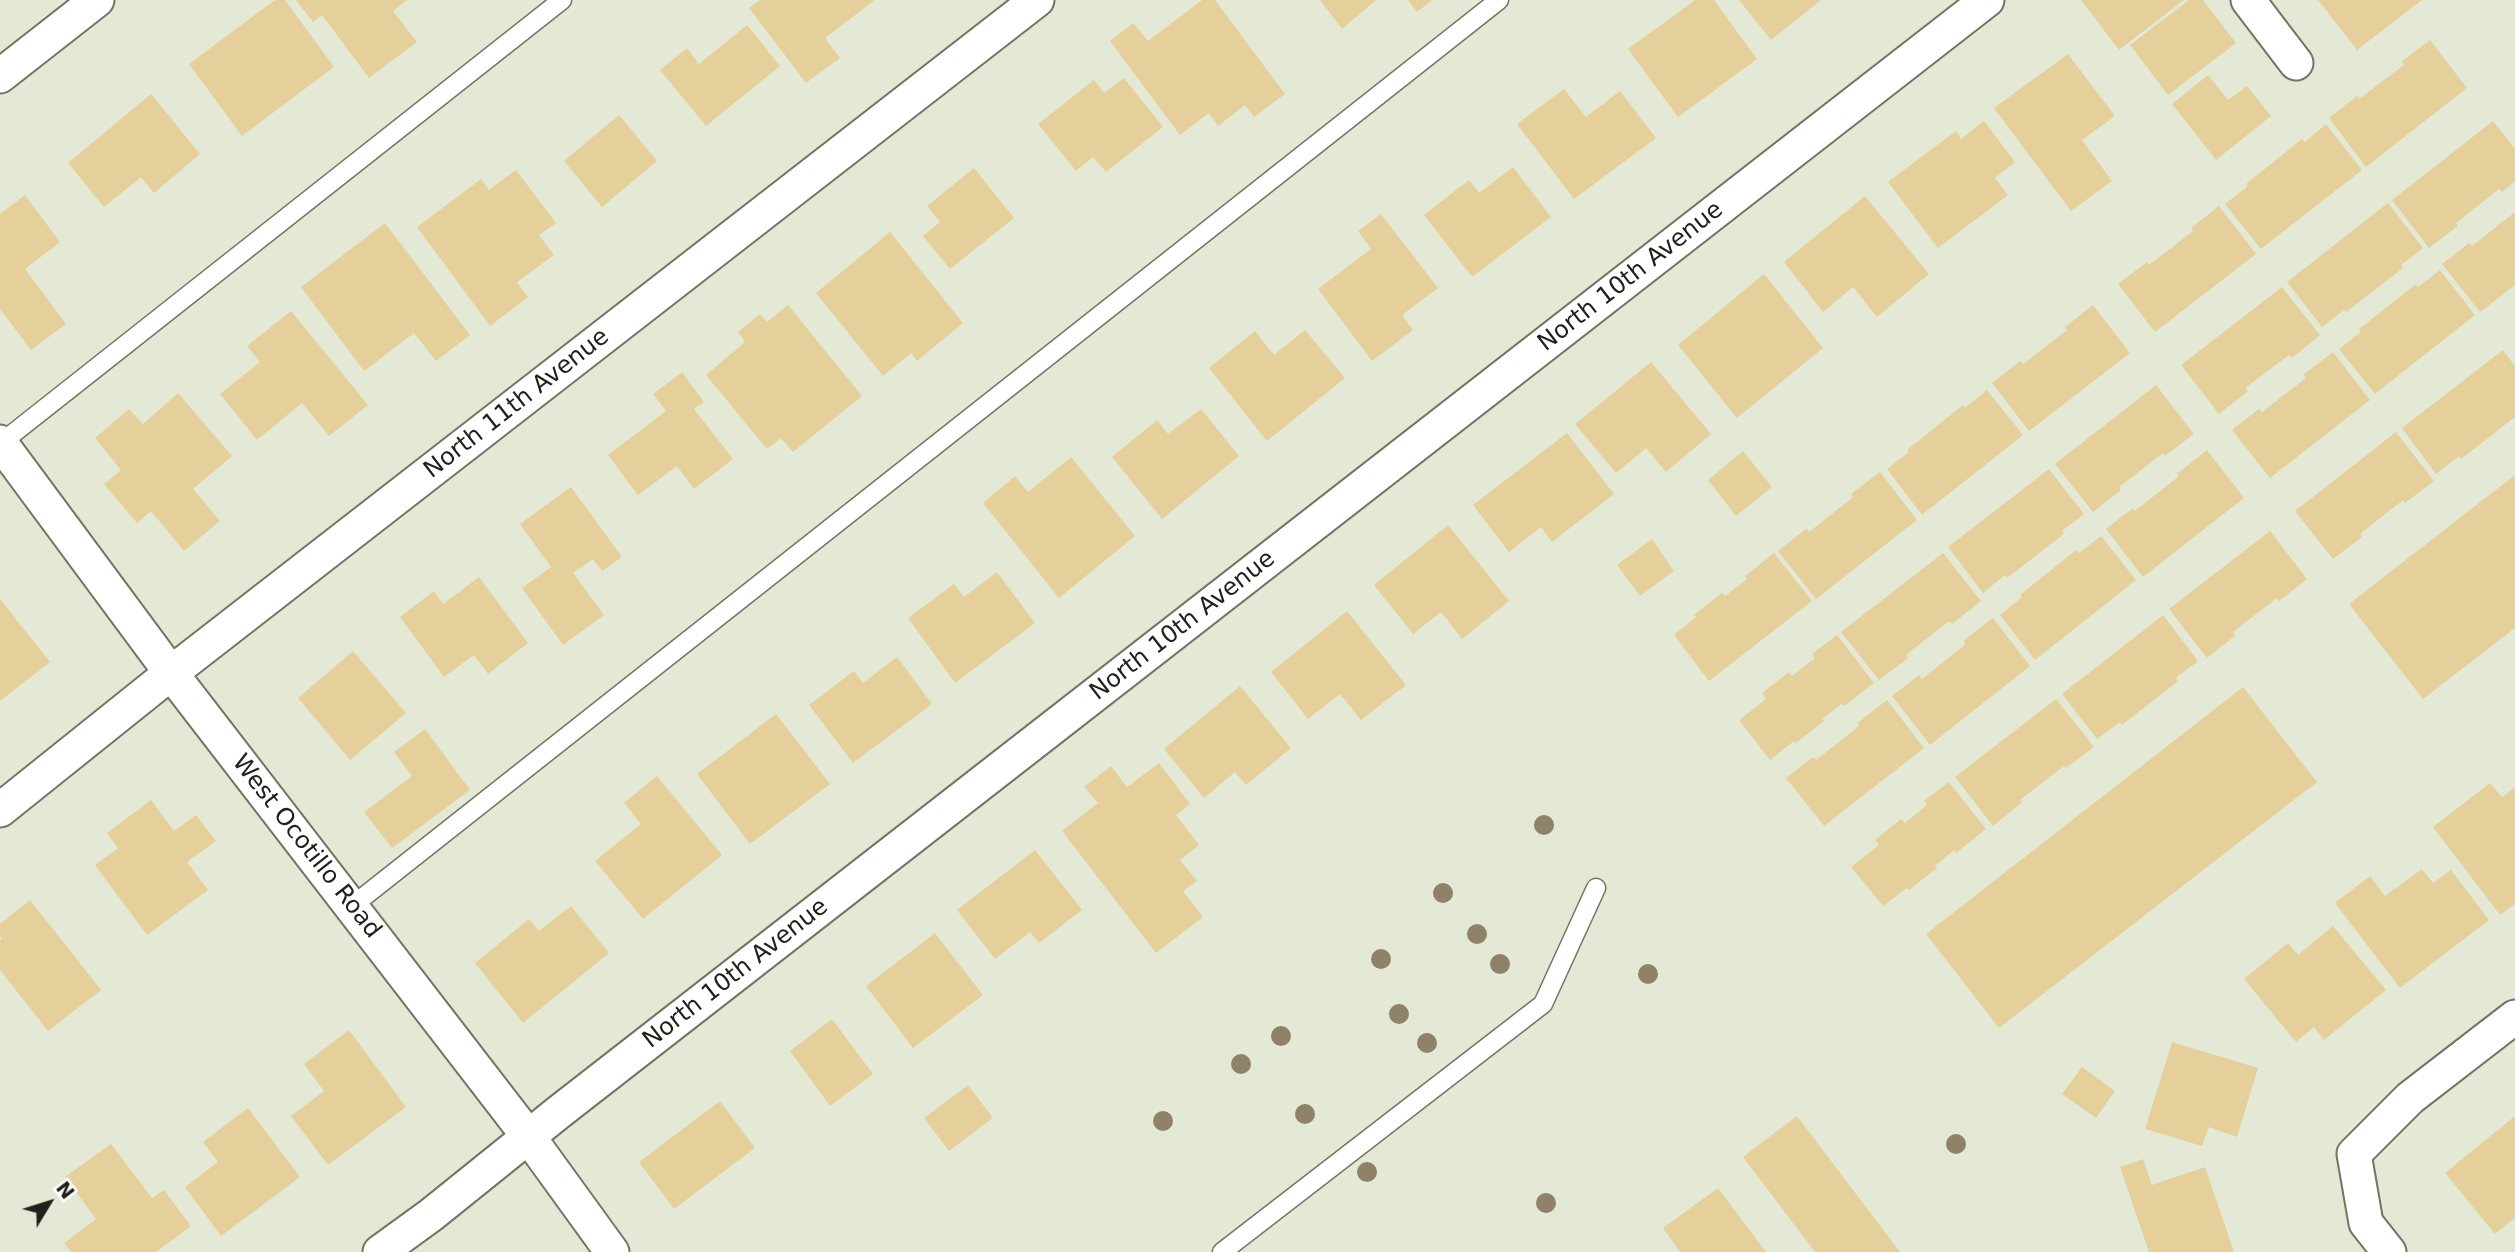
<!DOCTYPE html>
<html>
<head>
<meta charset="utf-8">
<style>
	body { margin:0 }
	#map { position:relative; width:2515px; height:1252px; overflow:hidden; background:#e4e9d5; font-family:"DejaVu Sans",sans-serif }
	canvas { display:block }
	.north { position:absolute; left:14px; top:1168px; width:70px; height:70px; -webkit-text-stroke:5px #fff; paint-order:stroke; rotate:52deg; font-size:19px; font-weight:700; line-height:28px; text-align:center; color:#20211a }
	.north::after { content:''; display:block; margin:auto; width:24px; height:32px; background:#20211a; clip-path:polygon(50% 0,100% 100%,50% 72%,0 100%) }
</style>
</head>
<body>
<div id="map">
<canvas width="2515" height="1252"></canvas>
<div class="north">N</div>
</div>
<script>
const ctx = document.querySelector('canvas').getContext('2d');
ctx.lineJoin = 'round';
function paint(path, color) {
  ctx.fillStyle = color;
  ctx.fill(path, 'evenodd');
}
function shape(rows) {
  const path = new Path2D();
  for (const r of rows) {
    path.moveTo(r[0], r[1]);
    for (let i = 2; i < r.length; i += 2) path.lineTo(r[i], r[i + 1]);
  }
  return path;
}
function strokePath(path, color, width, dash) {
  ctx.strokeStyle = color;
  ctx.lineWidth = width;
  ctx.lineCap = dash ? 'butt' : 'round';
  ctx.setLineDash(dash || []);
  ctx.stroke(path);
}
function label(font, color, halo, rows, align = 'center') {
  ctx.font = font + ' "DejaVu Sans",sans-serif';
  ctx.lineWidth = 6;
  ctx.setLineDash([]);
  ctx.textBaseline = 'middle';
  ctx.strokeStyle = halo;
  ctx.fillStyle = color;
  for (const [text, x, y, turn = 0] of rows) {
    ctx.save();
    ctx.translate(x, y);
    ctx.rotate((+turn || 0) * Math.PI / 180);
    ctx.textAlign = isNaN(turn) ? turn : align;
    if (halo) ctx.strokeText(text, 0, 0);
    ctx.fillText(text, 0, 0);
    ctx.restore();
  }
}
const building = shape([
	[275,0,285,0,334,67,242,136,189,64],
	[296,0,407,0,393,11,417,42,369,78,322,15,313,22],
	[760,0,875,0,825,38,840,58,806,83,749,8],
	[1202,0,1215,0,1285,94,1254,117,1245,105,1218,126,1209,113,1180,135,1110,41,1133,23,1148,41],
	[1320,0,1376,0,1342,29],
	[1408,0,1432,0,1417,12],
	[1695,0,1714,0,1757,59,1678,117,1628,49],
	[1739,0,1821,0,1771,40],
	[2081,0,2184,0,2119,50],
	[2189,0,2203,0,2236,43,2168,95,2130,45],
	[2318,0,2422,0,2357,50],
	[747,25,780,66,706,126,660,70,687,48,699,64],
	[2430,40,2467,88,2366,167,2329,118,2357,96,2359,99,2404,65,2401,62],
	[2068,54,2115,116,2082,140,2112,181,2071,211,1994,108],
	[2208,75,2228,100,2247,86,2271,116,2216,160,2172,104],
	[1124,78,1163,127,1106,172,1093,157,1076,171,1038,124,1094,80,1104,93],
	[1564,89,1586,117,1620,91,1656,138,1574,199,1517,124],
	[151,94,200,154,154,193,141,177,104,207,68,163],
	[619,115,657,161,602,207,564,161],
	[1984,121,2015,162,1995,178,2008,195,1938,248,1888,182,1956,131,1961,139],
	[2493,121,2515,149,2515,181,2502,192,2499,189,2456,223,2458,226,2429,248,2392,200],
	[2326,124,2362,170,2261,249,2225,204,2248,186,2246,184,2302,139,2305,142],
	[1513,167,1551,217,1472,277,1424,215,1469,180,1479,193],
	[974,168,1014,218,950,269,923,236,940,222,927,206],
	[516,170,556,223,539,235,554,255,517,282,528,297,490,326,417,227,481,179,489,190],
	[25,195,60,242,25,269,66,324,31,350,0,309,0,214],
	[1865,196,1929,274,1877,317,1853,287,1823,312,1784,262],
	[2388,203,2423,248,2401,265,2403,268,2346,312,2344,310,2322,327,2287,282],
	[2219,206,2256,254,2155,332,2118,284,2147,262,2149,265,2193,231,2191,228],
	[2515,212,2515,285,2480,312,2442,264,2469,243,2472,246],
	[1381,214,1438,288,1402,315,1413,330,1372,361,1318,289,1371,249,1358,231],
	[385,223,470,335,436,361,414,333,364,371,301,287],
	[890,232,963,323,917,361,911,353,883,376,816,293],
	[2440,270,2475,315,2375,394,2339,349,2361,332,2359,329,2416,284,2418,287],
	[1764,274,1823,348,1737,418,1678,345],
	[2282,287,2320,335,2292,358,2289,355,2245,388,2248,391,2219,414,2181,365],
	[788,305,862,396,793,452,781,438,767,449,706,375,745,342,738,332,760,314,767,322],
	[2093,305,2130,353,2029,431,1992,383,2020,361,2023,364,2067,330,2065,327],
	[291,311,368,405,329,436,302,403,257,440,220,394,260,362,247,346],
	[1305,330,1345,378,1267,441,1209,368,1255,331,1274,355],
	[2503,350,2515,366,2515,417,2461,459,2459,456,2436,474,2402,428],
	[2333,352,2370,400,2270,478,2232,430,2259,409,2262,412,2306,378,2303,375],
	[1651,362,1711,434,1666,472,1646,448,1616,473,1575,424],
	[682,372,704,402,694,409,733,459,694,489,677,466,638,495,608,455,666,411,653,394],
	[2156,385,2194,434,2165,456,2163,453,2119,487,2121,490,2093,512,2055,464],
	[1987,390,2023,435,1922,515,1887,469,1909,452,1907,450,1963,405,1965,408],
	[178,393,232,456,193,489,220,521,184,551,151,511,137,523,104,484,121,470,95,438,129,409,143,424],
	[1201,409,1239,456,1162,519,1112,457,1157,420,1168,434],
	[2396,432,2434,481,2405,503,2403,500,2360,534,2362,537,2333,559,2295,511],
	[1567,433,1614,494,1552,542,1541,527,1509,552,1473,505],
	[2207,450,2244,498,2143,577,2106,529,2133,508,2135,511,2179,476,2177,474],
	[1743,451,1772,487,1736,516,1708,480],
	[1071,457,1135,536,1059,598,983,503,1015,476,1028,492],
	[2049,469,2084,514,2062,531,2064,534,2007,578,2005,575,1983,593,1948,547],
	[1880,472,1917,520,1816,599,1778,551,1807,528,1809,532,1853,497,1851,494],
	[2515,475,2515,628,2423,699,2349,604],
	[571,487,622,557,602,571,593,559,573,573,604,615,563,645,522,588,551,567,520,524],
	[1448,525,1509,601,1462,639,1441,612,1413,634,1374,585],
	[2270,531,2307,579,2279,601,2277,598,2233,632,2236,635,2207,658,2169,609],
	[2101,536,2136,580,2035,660,2000,615,2022,597,2020,595,2076,550,2079,553],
	[1652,539,1674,571,1640,596,1617,565],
	[1774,553,1812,601,1709,681,1674,635,1696,617,1694,615,1722,593,1725,596,1747,579,1745,576],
	[1943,553,1981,601,1952,624,1949,621,1906,655,1908,658,1879,680,1841,632],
	[997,572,1035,623,955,683,908,618,954,584,964,597],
	[479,577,528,643,488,674,474,655,444,677,400,617,434,591,443,604],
	[0,599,50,662,0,701],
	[1347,611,1406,685,1361,720,1340,694,1308,719,1271,672],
	[2163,615,2198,661,2176,678,2178,681,2122,725,2120,722,2097,739,2062,694],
	[1993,618,2030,666,1930,745,1892,696,1919,675,1922,679,1966,644,1963,641],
	[1837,635,1874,683,1844,706,1842,704,1822,719,1824,721,1796,743,1794,741,1770,760,1739,720,1766,699,1762,693,1789,672,1792,676,1815,658,1812,654],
	[353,651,406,713,350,760,298,698],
	[897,657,932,704,853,763,809,705,854,671,863,683],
	[1240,686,1291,748,1246,785,1235,772,1204,798,1164,749],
	[2243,687,2317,782,1999,1028,1926,934],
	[2056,699,2094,747,2066,768,2064,766,2020,800,2022,802,1993,826,1955,777],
	[1887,700,1924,748,1824,826,1786,778,1813,757,1816,760,1859,726,1857,723],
	[776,714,830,784,750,844,697,774],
	[425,729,470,790,392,848,364,812,412,776,394,752],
	[1159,763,1190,804,1176,815,1199,845,1180,860,1197,881,1183,891,1203,917,1156,953,1062,831,1098,803,1084,787,1111,766,1127,787],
	[657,776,722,855,643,919,595,861,641,824,624,803],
	[1949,782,1986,829,1956,853,1954,850,1935,866,1937,868,1909,890,1907,888,1883,906,1851,867,1879,845,1875,840,1901,819,1905,823,1927,805,1924,801],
	[2490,783,2502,797,2515,787,2515,904,2500,915,2433,827],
	[151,800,174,831,196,815,216,841,187,862,208,890,147,935,95,865,118,848,107,833],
	[1035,850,1082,910,1039,943,1030,932,995,959,957,910],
	[2422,869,2433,883,2451,870,2489,920,2400,988,2335,903,2370,876,2385,896],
	[30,900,101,990,48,1031,0,970,0,940,2,939,0,936,0,924],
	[571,906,609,953,523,1023,475,963,529,919,539,931],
	[2333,926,2386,990,2324,1040,2314,1027,2296,1042,2244,979,2288,943,2298,955],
	[935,933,983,995,913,1048,866,986],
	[832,1019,873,1074,830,1106,790,1051],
	[349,1030,406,1107,328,1165,291,1116,324,1091,304,1064],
	[2172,1042,2258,1068,2237,1137,2209,1127,2202,1146,2145,1129],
	[2082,1067,2115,1091,2096,1118,2062,1094],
	[968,1085,993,1118,949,1151,924,1118],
	[720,1101,755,1148,674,1209,639,1162],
	[248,1108,300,1177,221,1236,185,1187,218,1162,203,1142],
	[1797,1116,1900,1252,1815,1252,1743,1157],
	[2515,1116,2515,1218,2495,1234,2445,1173],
	[111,1144,152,1198,164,1190,191,1226,156,1252,71,1252,64,1243,96,1219,65,1177],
	[2143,1159,2152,1185,2205,1167,2234,1252,2149,1252,2120,1167],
	[1718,1188,1766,1252,1680,1252,1663,1228]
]);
const lane = shape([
	[1,443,562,0],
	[352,906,1499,0],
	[1222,1252,1543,1004,1596,888]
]);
const street = shape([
	[2248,0,2296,63],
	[0,76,97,0],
	[0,442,171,673,528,1136,612,1252],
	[0,810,171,673,1037,0],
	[380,1252,431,1215,559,1112,1987,0],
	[2389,1252,2366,1223,2354,1154,2410,1098,2515,1017]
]);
const trees = [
	[1544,825],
	[1443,893],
	[1477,934],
	[1381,959],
	[1500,964],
	[1648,974],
	[1399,1014],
	[1281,1036],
	[1427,1043],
	[1241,1064],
	[1305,1114],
	[1163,1121],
	[1956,1144],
	[1367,1172],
	[1546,1203]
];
const streetNames = [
	["North 10th Avenue",1631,277,-38],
	["North 11th Avenue",517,404,-38],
	["North 10th Avenue",1183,626,-38],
	["West Ocotillo Road",306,847,52],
	["North 10th Avenue",736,974,-38]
];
paint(building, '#e5d09b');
strokePath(lane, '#717563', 21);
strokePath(street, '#717563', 37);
strokePath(lane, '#fff', 18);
strokePath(street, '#fff', 33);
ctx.fillStyle = '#908268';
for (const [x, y] of trees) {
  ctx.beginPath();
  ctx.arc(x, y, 10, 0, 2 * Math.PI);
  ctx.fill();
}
label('24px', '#20211a', '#fff', streetNames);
</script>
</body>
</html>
